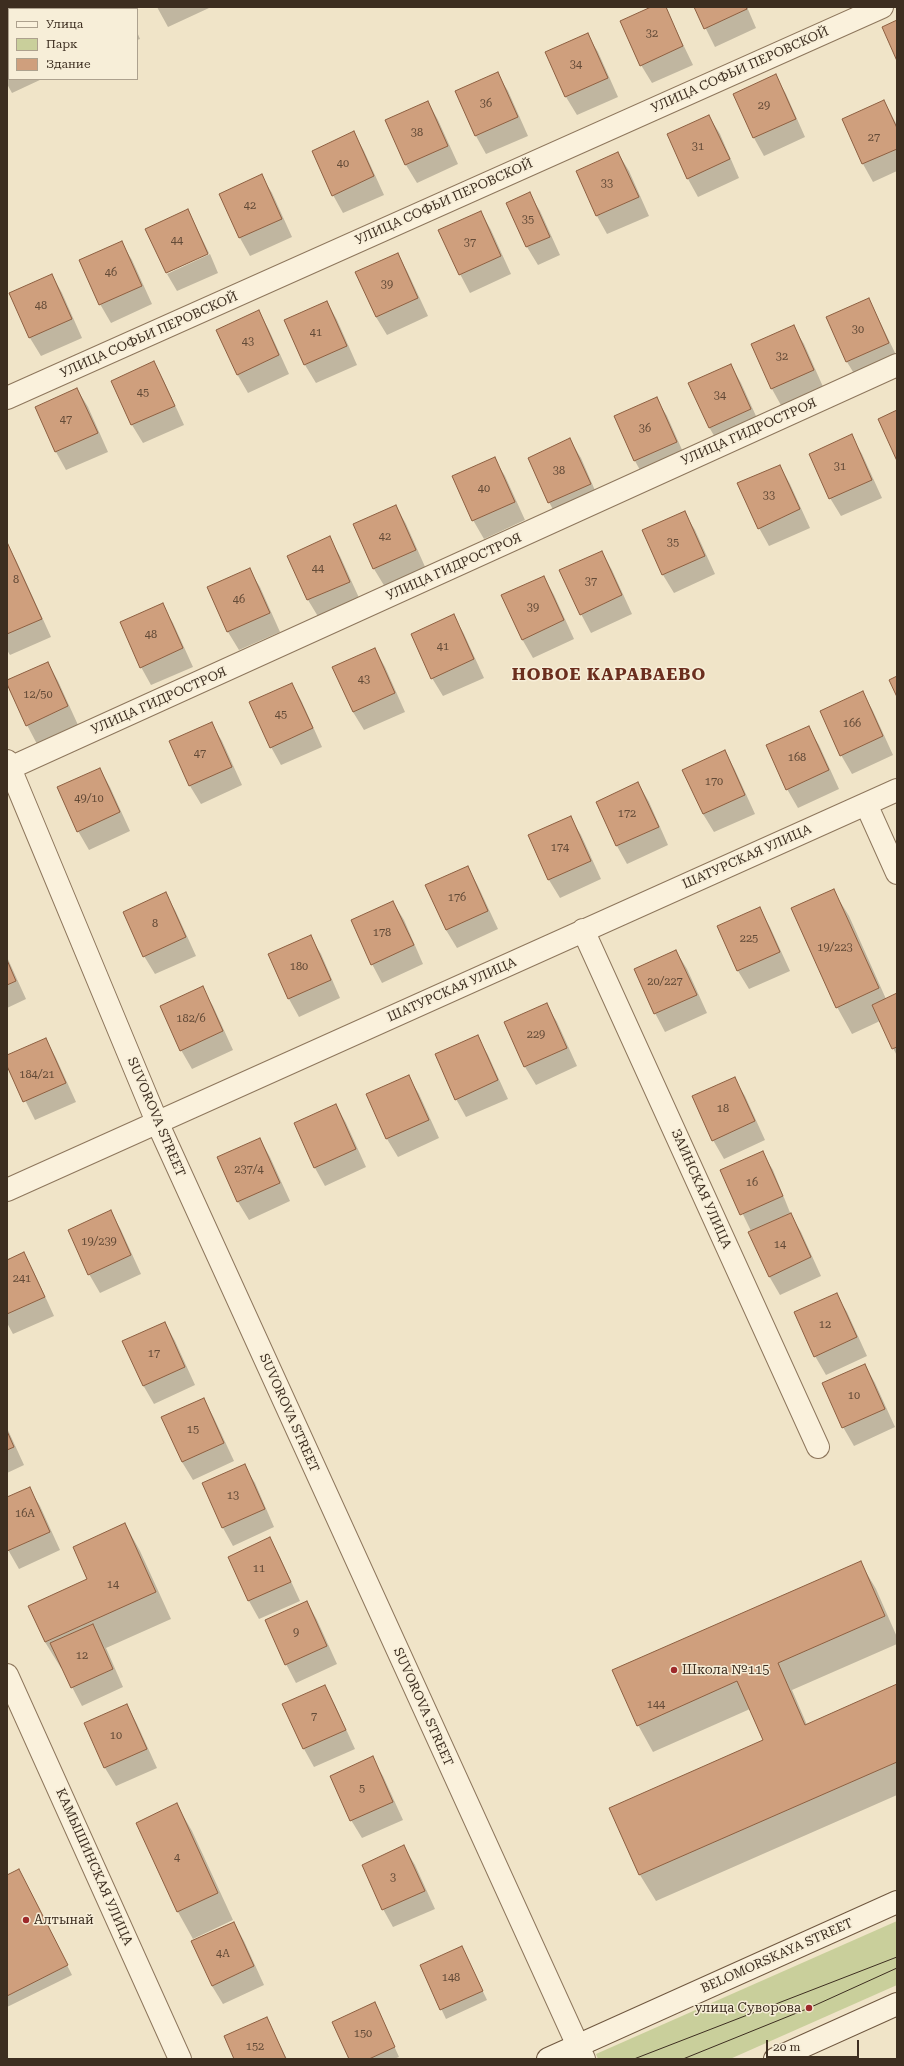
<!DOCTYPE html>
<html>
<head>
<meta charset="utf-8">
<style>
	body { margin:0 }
	#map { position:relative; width:904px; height:2066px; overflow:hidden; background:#f0e4c8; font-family:"Roboto Serif",serif }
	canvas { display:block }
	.frame { position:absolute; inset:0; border:8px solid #3d2e20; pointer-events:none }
	.legend { position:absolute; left:8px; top:8px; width:130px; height:72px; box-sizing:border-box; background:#f7eed8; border:1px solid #ada18e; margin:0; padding:5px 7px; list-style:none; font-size:12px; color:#3d2e20 }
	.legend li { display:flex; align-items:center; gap:8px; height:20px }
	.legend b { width:20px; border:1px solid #ada18e }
	.scale { position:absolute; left:766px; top:2040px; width:93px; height:18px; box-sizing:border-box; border:2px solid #3d2e20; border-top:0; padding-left:5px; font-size:12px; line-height:14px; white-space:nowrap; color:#3d2e20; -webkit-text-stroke:3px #f7eed8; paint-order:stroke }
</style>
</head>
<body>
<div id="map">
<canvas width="904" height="2066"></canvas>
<div class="frame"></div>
<ul class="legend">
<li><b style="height:5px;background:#faf1dc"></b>Улица</li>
<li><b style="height:11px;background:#c9cf9b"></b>Парк</li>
<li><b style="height:11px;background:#cf9f7d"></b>Здание</li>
</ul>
<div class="scale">20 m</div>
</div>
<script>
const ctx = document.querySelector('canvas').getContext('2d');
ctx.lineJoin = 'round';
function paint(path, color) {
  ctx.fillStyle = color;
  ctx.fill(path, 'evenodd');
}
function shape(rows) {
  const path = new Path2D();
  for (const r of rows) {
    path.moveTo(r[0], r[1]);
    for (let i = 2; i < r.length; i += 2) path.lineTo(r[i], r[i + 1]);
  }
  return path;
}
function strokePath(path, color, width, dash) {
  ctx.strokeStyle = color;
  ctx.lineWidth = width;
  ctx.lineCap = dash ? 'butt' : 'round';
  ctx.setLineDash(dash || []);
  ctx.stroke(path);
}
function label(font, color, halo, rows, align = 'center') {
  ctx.font = font + ' "Roboto Serif",serif';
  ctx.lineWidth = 3;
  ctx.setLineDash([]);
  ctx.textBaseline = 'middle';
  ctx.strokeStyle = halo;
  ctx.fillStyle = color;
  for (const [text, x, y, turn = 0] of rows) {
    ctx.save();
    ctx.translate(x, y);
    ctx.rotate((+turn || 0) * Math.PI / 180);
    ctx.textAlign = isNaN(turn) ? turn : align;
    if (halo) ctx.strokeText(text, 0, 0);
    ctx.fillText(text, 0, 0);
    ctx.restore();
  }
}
const green = shape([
	[897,1921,897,1985,730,2059,598,2059,596,2054]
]);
const shadow = shape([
	[157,7,209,7,209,8,168,27],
	[653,7,665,7,693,65,652,83,641,65],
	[695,7,747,7,756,28,715,47],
	[9,18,9,79,42,79,12,93,7,84,7,19],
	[137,32,140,39,137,40],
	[587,34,598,52,618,97,577,115,566,97,546,53],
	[497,73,508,91,528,136,486,154,476,136,456,92],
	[775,75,786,94,805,137,764,156,754,138,734,94],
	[884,101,897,125,897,171,873,182,863,164],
	[428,102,438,120,458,164,417,183,406,165,386,120],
	[709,116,720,134,739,178,698,197,688,179],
	[354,133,364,151,384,195,343,213,333,195],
	[618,153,629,171,649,216,607,234,597,216],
	[261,175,272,193,292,237,250,256,240,238,220,194],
	[529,193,540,211,560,255,538,265,527,247,507,203],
	[188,210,209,253,167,273,147,229],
	[481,212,491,230,511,274,470,293,460,274],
	[121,242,132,260,152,304,111,323,100,304],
	[210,254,218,273,177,291,167,274],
	[398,254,408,273,428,316,387,335,376,317,356,273],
	[52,275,62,293,82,338,41,356,30,338,10,294],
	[869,299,897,357,858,380,847,362,827,318],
	[327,302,337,320,357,365,316,383,305,365,285,321],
	[259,311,269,330,289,374,248,393,237,374],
	[793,326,804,344,824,389,782,407,772,389,752,345],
	[154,362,164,381,184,425,143,443,132,425,113,381],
	[731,365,741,383,761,427,720,446,709,427],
	[77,389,88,407,108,452,66,470,56,452,36,408],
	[656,398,667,416,687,461,645,479,635,461,615,417],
	[851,436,862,454,882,498,841,516,830,498],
	[570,440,581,458,600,502,559,521,549,502],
	[494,458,505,476,525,520,484,539,473,520,454,477],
	[780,466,790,484,810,528,769,546,759,528],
	[396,506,406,524,426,569,385,587,374,569,354,525],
	[684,512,695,530,715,574,674,593,663,575,643,530],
	[329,538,340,556,360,600,319,618,308,600,288,556],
	[7,544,16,560,51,637,10,655,7,650],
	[602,552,612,570,632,614,591,633,581,614],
	[249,569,260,587,280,632,239,650,228,632,208,588],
	[544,577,554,595,574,639,533,658,522,639],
	[162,605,173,623,193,667,151,685,141,667],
	[454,616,464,634,484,678,443,696,432,678],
	[375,649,385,667,405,712,364,730,353,712],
	[48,663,58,681,78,725,37,744,27,725,7,681],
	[292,684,302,702,322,747,281,765,271,747],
	[863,693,873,711,893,755,852,774,841,755],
	[211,723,222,741,242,785,201,804,190,786,170,742],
	[808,727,819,745,839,789,798,808,787,789],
	[725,751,735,770,755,814,714,832,703,814,684,770],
	[100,769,110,787,130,831,89,850,78,831],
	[638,783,649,802,668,845,627,864,617,846,597,802],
	[570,817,581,835,601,879,560,898,549,880,529,835],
	[468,867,478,886,498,929,457,948,446,930,426,886],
	[833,890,849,916,886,999,897,994,897,1056,880,1021,852,1034,837,1007],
	[166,894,176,912,196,956,155,974,144,956],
	[393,902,404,920,423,964,382,983,372,964],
	[759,908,770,927,790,971,749,989,738,971,719,927],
	[310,936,321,954,340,998,299,1017,289,999],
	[676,951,687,969,707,1013,665,1032,655,1013],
	[7,957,26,999,7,1008],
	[202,988,213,1006,233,1050,192,1069,181,1050,161,1006],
	[546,1004,557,1022,577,1066,536,1085,525,1067,505,1023],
	[477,1036,488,1055,508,1099,466,1117,456,1099],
	[46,1039,56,1058,76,1102,35,1120,7,1064,7,1056],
	[408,1076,419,1094,439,1138,398,1157,387,1139,367,1095],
	[734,1078,745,1096,765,1140,724,1159,713,1140],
	[336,1105,346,1123,366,1167,325,1186,315,1168],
	[260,1139,270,1157,290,1201,249,1220,238,1202,218,1158],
	[762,1152,773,1170,791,1215,801,1232,821,1276,780,1295,769,1276,751,1231,722,1171],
	[111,1212,121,1230,141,1274,100,1293,89,1274],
	[24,1254,34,1272,54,1316,13,1334,7,1323,7,1261],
	[836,1294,847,1312,867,1356,826,1375,815,1356],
	[165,1323,175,1341,195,1385,154,1404,143,1385],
	[865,1365,875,1383,895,1427,854,1446,843,1427],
	[204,1399,214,1418,234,1461,193,1480,182,1462],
	[7,1428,24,1465,7,1473],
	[244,1465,255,1483,274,1527,233,1546,223,1528,203,1484],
	[29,1488,40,1506,60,1550,19,1569,7,1548,7,1498],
	[125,1524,140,1551,171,1619,106,1648,123,1687,82,1706,62,1668,61,1668,45,1642,29,1607,88,1579],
	[270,1538,280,1557,300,1601,259,1619,249,1601,229,1557],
	[860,1562,876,1589,897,1637,897,1644,792,1690,807,1725,897,1685,897,1795,656,1901,640,1875,611,1808,764,1741,750,1709,653,1752,638,1725],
	[307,1602,317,1620,337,1664,296,1683,286,1664],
	[325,1686,335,1705,355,1749,314,1767,304,1749,284,1705],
	[127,1705,137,1724,157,1768,116,1786,105,1768,85,1724],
	[372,1758,383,1776,403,1820,362,1838,351,1820],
	[177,1805,192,1831,233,1920,193,1939,178,1912,137,1823],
	[404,1847,415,1865,435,1909,393,1927,383,1909],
	[7,1876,24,1880,72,1975,7,2007],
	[234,1923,244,1941,264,1985,223,2004,212,1986],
	[462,1947,487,2000,446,2019,421,1966],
	[379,2012,399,2057,394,2059,350,2059],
	[266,2018,287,2059,235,2059]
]);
const building = shape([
	[73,7,125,7,125,9,74,9,73,7],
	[651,7,666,7,683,46,640,66,620,21,651,7],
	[694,7,746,7,747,9,704,29,694,7],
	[7,17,9,17,9,71,7,72,7,17],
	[897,20,897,61,882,27,897,20],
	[588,33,608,78,565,97,545,52,588,33],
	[498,72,518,117,475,136,455,91,498,72],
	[776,74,796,119,753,138,733,94,776,74],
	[884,100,897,128,897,149,862,164,842,119,884,100],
	[428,101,448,146,405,165,385,120,428,101],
	[709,115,730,159,687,179,667,134,709,115],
	[354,131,374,176,332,196,312,151,354,131],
	[618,152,639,197,596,216,576,171,618,152],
	[262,174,282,219,239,238,219,194,262,174],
	[530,192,550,237,526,247,506,203,530,192],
	[188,209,208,254,166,273,145,229,188,209],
	[481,211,501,256,459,275,438,230,481,211],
	[122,241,142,286,99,305,79,260,122,241],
	[398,253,418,298,376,317,355,272,398,253],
	[52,274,72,319,29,338,9,293,52,274],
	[869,298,889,343,846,362,826,317,869,298],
	[327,301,347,346,304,365,284,320,327,301],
	[259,310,279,355,237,375,216,330,259,310],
	[794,325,814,370,771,389,751,344,794,325],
	[154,361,175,406,131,425,111,381,154,361],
	[731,364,751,409,709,428,688,383,731,364],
	[77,388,98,433,55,452,35,407,77,388],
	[657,397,677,442,634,461,614,416,657,397],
	[897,410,897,461,878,419,897,410],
	[852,434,872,480,829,499,809,454,852,434],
	[570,438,591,484,548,503,528,458,570,438],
	[495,457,515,502,472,521,452,476,495,457],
	[780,465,800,509,758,529,737,483,780,465],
	[396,505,416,550,373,569,353,524,396,505],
	[685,511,705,556,662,575,642,530,685,511],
	[330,536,350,582,307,600,287,556,330,536],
	[7,542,42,619,7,634,7,542],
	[602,551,622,595,580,615,559,570,602,551],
	[250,568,270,613,227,632,207,587,250,568],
	[544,576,564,620,522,640,501,595,544,576],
	[163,603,183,648,140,668,120,622,163,603],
	[454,614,474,659,431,679,411,634,454,614],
	[375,648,395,693,353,712,332,667,375,648],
	[48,662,68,706,26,726,7,684,7,680,48,662],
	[897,676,897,697,889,680,897,676],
	[292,683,313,728,270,748,249,702,292,683],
	[863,691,883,736,840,756,820,711,863,691],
	[212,722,232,767,189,786,169,741,212,722],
	[809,726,829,770,786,790,766,745,809,726],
	[725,750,745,795,703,814,682,770,725,750],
	[100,768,120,812,77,832,57,787,100,768],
	[638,782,659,827,616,846,596,802,638,782],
	[571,816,591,861,548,880,528,835,571,816],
	[468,866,488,911,446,930,425,885,468,866],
	[834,889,879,988,836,1008,791,908,834,889],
	[166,892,186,937,143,957,123,912,166,892],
	[393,901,414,945,371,965,351,920,393,901],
	[760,907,780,952,737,971,717,926,760,907],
	[311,935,331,980,288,999,268,954,311,935],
	[676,950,697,995,654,1014,634,969,676,950],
	[7,960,16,981,7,985,7,960],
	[203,986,223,1031,180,1051,160,1006,203,986],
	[897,993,897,1047,892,1049,872,1005,897,993],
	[547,1003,567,1048,524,1067,504,1022,547,1003],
	[478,1035,498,1080,455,1100,435,1054,478,1035],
	[46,1038,66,1083,23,1102,7,1066,7,1055,46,1038],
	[409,1075,429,1120,386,1139,366,1094,409,1075],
	[735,1077,755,1121,712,1141,692,1096,735,1077],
	[336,1104,356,1149,314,1168,294,1123,336,1104],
	[260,1138,280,1183,237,1202,217,1157,260,1138],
	[763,1151,783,1196,740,1215,720,1170,763,1151],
	[111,1210,131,1255,88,1275,68,1230,111,1210],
	[791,1213,811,1257,769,1277,748,1232,791,1213],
	[24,1252,45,1297,7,1314,7,1260,24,1252],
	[837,1293,857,1337,814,1357,794,1312,837,1293],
	[165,1322,185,1367,143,1386,122,1341,165,1322],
	[865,1364,885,1409,842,1428,822,1383,865,1364],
	[204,1398,224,1443,182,1462,161,1417,204,1398],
	[7,1431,14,1447,7,1450,7,1431],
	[245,1464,265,1509,222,1528,202,1483,245,1464],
	[30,1487,50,1532,7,1551,7,1497,30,1487],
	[125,1523,156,1592,45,1642,28,1606,87,1579,73,1547,125,1523],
	[270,1537,291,1582,248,1601,228,1557,270,1537],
	[861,1561,885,1616,778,1663,805,1725,897,1684,897,1762,639,1875,609,1808,763,1740,737,1681,637,1726,612,1670,861,1561],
	[307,1601,327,1646,285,1665,265,1620,307,1601],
	[93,1624,113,1669,71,1688,50,1643,93,1624],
	[325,1685,346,1730,303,1749,282,1704,325,1685],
	[127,1704,147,1749,104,1768,84,1723,127,1704],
	[373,1756,393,1802,350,1821,330,1776,373,1756],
	[177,1803,218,1893,177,1912,136,1823,177,1803],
	[404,1845,425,1891,382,1910,362,1865,404,1845],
	[19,1869,68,1965,7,1996,7,1875,19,1869],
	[234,1922,254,1966,212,1986,191,1941,234,1922],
	[462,1946,483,1991,440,2010,420,1965,462,1946],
	[375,2002,395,2047,369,2059,349,2059,332,2022,375,2002],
	[267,2017,286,2059,234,2059,224,2036,267,2017]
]);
const street = shape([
	[7,398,882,7],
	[7,761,157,1122,584,2059],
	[10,768,897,365],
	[866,804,897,873],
	[583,930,818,1447],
	[7,1190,897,790],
	[7,1675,180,2059]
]);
const secondary = shape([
	[548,2059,897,1902],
	[775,2059,897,2004]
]);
const tram = shape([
	[634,2059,897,1957],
	[683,2059,809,2008,897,1968]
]);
const markers = [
	[674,1670,4,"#9e2a2b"],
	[26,1920,4,"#9e2a2b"],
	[809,2008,4,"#9e2a2b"]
];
const numberNames = [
	["32",652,34],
	["34",576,65],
	["36",486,104],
	["29",764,106],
	["38",417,133],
	["27",874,138],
	["31",698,147],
	["40",343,164],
	["33",607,184],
	["42",250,206],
	["35",528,220],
	["44",177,241],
	["37",470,243],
	["46",111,273],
	["39",387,285],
	["48",41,306],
	["30",858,330],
	["41",316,333],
	["43",248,342],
	["32",782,357],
	["45",143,393],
	["34",720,396],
	["47",66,420],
	["36",645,429],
	["31",840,467],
	["38",559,471],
	["40",484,489],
	["33",769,496],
	["42",385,537],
	["35",673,543],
	["44",318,569],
	["8",16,580],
	["37",591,582],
	["46",239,600],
	["39",533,608],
	["48",151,635],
	["41",443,647],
	["43",364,680],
	["12/50",38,695],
	["45",281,715],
	["166",852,724],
	["47",200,754],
	["168",797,758],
	["170",714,782],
	["49/10",89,799],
	["172",627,814],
	["174",560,848],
	["176",457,898],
	["8",155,924],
	["178",382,933],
	["225",749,939],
	["19/223",835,948],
	["180",299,967],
	["20/227",665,982],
	["182/6",191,1019],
	["229",536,1035],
	["184/21",37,1075],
	["18",723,1109],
	["237/4",249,1170],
	["16",752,1183],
	["19/239",99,1242],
	["14",780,1245],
	["241",22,1279],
	["12",825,1325],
	["17",154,1354],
	["10",854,1396],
	["15",193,1430],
	["13",233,1496],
	["16А",25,1514],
	["11",259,1569],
	["14",113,1585],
	["9",296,1633],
	["12",82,1656],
	["144",656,1705],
	["7",314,1717],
	["10",116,1736],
	["5",362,1789],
	["4",177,1858],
	["3",393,1878],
	["4А",223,1954],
	["148",451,1978],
	["150",363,2034],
	["152",255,2047]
];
const streetNames = [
	["УЛИЦА СОФЬИ ПЕРОВСКОЙ",740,70,-24],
	["УЛИЦА СОФЬИ ПЕРОВСКОЙ",444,202,-24],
	["УЛИЦА СОФЬИ ПЕРОВСКОЙ",149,335,-24],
	["УЛИЦА ГИДРОСТРОЯ",749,432,-24],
	["УЛИЦА ГИДРОСТРОЯ",454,567,-24],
	["УЛИЦА ГИДРОСТРОЯ",159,701,-24],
	["ШАТУРСКАЯ УЛИЦА",747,857,-24],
	["ШАТУРСКАЯ УЛИЦА",452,990,-24],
	["SUVOROVA STREET",156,1117,67],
	["ЗАИНСКАЯ УЛИЦА",701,1189,66],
	["SUVOROVA STREET",289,1413,66],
	["SUVOROVA STREET",423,1707,66],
	["КАМЫШИНСКАЯ УЛИЦА",94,1867,66],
	["BELOMORSKAYA STREET",777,1956,-24]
];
const poiNames = [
	["Школа №115",682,1670],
	["Алтынай",34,1920],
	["улица Суворова",801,2008,"right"]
];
const districtNames = [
	["НОВОЕ КАРАВАЕВО",609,675]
];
paint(green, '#c9cf9b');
paint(shadow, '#0003');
paint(building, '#cf9f7d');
strokePath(building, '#8d5f41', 1);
strokePath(street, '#8d765c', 24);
strokePath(secondary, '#6f573f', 24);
strokePath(street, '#faf1dc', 22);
strokePath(secondary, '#faf1dc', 22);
strokePath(tram, '#3d2e20', 1);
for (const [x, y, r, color] of markers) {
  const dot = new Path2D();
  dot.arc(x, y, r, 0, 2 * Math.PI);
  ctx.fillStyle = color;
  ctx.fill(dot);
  strokePath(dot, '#f7eed8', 1.5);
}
label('11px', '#624a37', null, numberNames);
label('13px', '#3d2e20', '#f7eed8', streetNames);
label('13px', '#3d2e20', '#f7eed8', poiNames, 'left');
ctx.letterSpacing = '1px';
label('bold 17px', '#6b2e1e', '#f7eed8', districtNames);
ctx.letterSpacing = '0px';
</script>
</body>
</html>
